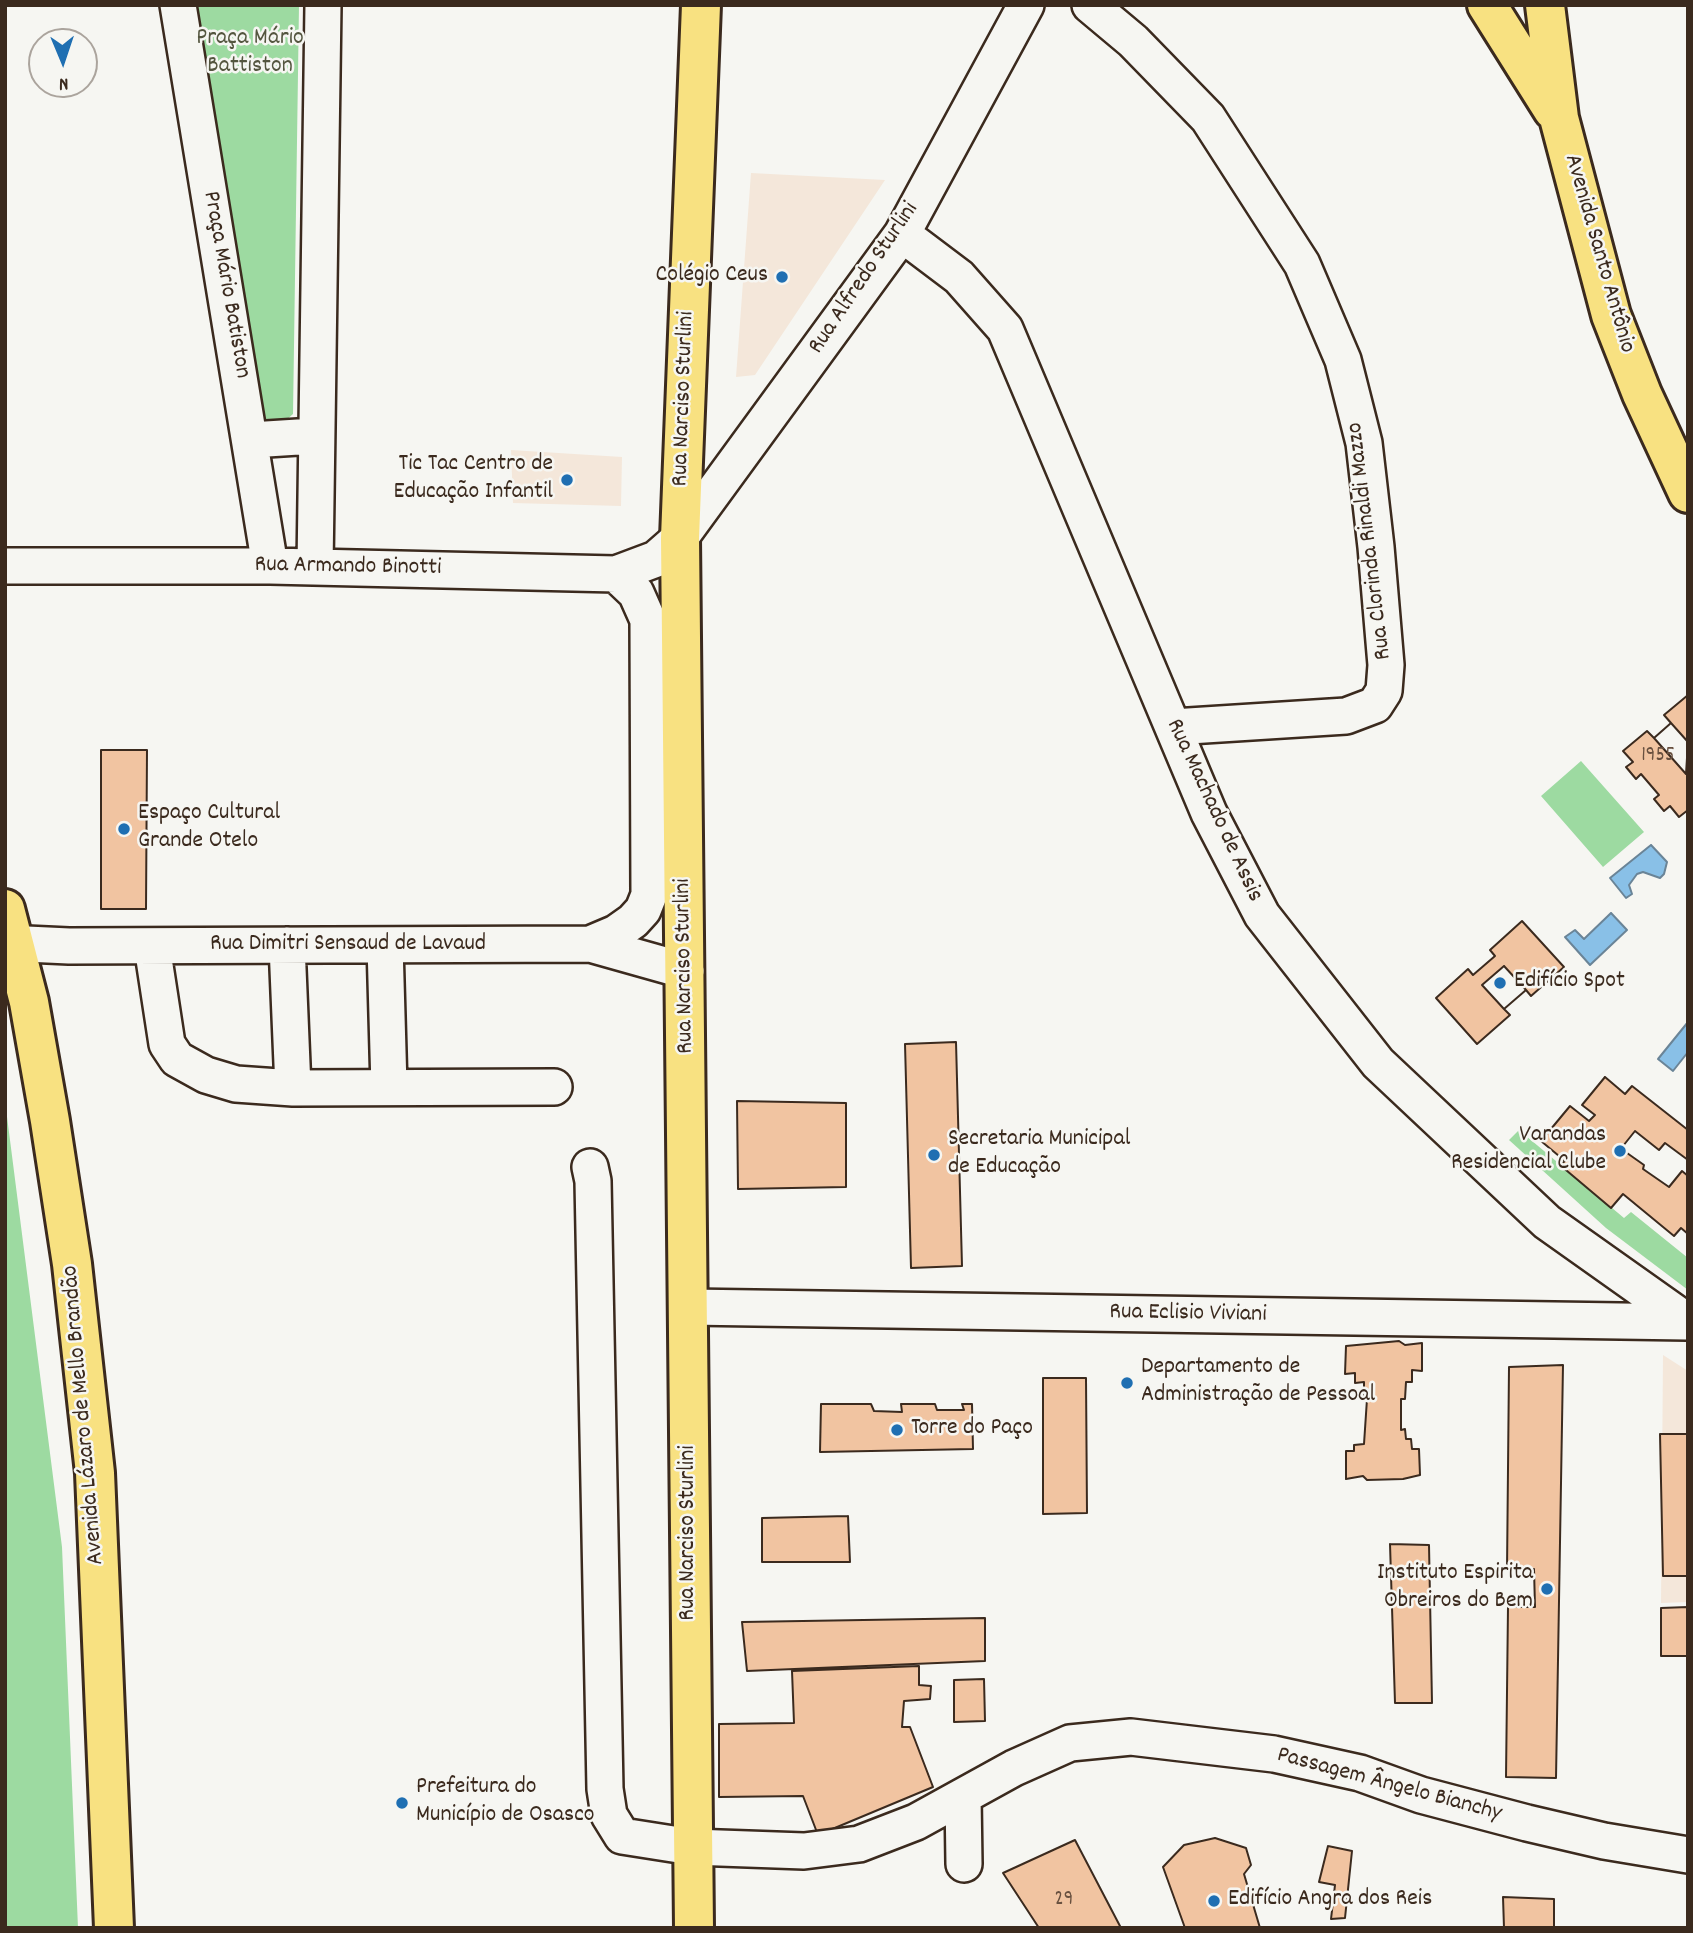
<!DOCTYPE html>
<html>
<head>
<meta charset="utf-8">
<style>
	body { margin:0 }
	#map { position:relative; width:1693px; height:1933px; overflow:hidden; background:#f6f6f2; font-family:Dekko,sans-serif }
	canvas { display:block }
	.frame { position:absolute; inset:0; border:7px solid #3b2a1e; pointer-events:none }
	.north { position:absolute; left:28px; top:28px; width:70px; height:70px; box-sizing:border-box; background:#f6f6f2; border:2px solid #aba49d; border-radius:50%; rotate:178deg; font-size:19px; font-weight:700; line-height:28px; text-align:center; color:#3b2a1e }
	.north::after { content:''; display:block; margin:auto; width:24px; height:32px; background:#1f6fb2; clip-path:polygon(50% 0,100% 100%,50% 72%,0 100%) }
</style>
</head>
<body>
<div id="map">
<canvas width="1693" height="1933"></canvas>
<div class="frame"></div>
<div class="north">N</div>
</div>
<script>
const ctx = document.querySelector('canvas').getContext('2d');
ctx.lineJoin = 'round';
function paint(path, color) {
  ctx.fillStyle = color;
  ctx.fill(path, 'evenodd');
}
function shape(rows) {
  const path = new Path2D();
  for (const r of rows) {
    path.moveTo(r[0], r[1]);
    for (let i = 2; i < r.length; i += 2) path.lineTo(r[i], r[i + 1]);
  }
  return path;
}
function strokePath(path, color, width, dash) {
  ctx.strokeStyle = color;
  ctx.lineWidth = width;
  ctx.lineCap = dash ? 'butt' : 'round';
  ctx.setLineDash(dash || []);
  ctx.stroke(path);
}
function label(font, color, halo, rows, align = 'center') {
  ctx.font = font + ' Dekko,sans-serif';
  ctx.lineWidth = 5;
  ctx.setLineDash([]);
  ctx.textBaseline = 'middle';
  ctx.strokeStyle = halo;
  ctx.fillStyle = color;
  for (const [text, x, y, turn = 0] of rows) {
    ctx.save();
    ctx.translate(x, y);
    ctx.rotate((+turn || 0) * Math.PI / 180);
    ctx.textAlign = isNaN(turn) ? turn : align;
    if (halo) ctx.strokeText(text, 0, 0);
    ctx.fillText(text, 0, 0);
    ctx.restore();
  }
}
const built = shape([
	[751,173,885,180,755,375,736,377],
	[511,450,622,457,621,506,513,503],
	[1663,1355,1688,1371,1688,1602,1661,1603]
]);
const green = shape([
	[193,5,299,5,293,414,283,423,265,419],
	[1581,761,1644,832,1603,867,1541,796],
	[5,1101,62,1547,78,1928,5,1928],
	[1519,1130,1624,1218,1631,1212,1688,1258,1688,1290,1606,1228,1509,1140]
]);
const water = shape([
	[1651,845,1667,862,1664,874,1660,878,1643,872,1637,874,1629,885,1632,894,1626,898,1610,878,1651,845],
	[1611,913,1627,930,1590,965,1565,937,1575,930,1584,939,1611,913],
	[1688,1022,1688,1052,1673,1071,1658,1059,1688,1022]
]);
const building = shape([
	[1688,695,1688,810,1679,817,1670,806,1664,811,1654,799,1659,795,1641,774,1636,779,1626,767,1633,762,1623,751,1647,731,1654,738,1671,723,1664,715,1688,695],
	[1671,723,1688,742,1686,774,1654,738,1671,723],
	[101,750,147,750,146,909,101,909,101,750],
	[1522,921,1564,967,1531,996,1526,990,1504,1009,1510,1015,1477,1044,1436,998,1468,969,1473,975,1495,956,1490,950,1522,921],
	[1504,966,1526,990,1504,1009,1482,985,1504,966],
	[956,1042,962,1266,911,1268,905,1044,956,1042],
	[1605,1077,1625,1094,1632,1086,1688,1130,1688,1234,1681,1228,1674,1236,1623,1194,1611,1208,1560,1165,1565,1161,1541,1141,1570,1106,1589,1121,1595,1115,1582,1105,1605,1077],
	[737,1101,846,1103,846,1187,738,1189,737,1101],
	[1635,1131,1659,1150,1665,1143,1688,1160,1688,1176,1682,1171,1669,1187,1643,1169,1644,1165,1627,1153,1625,1156,1619,1151,1635,1131],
	[1399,1341,1405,1345,1422,1343,1422,1371,1412,1370,1412,1382,1406,1382,1405,1399,1401,1399,1401,1430,1405,1429,1406,1439,1411,1439,1412,1449,1419,1449,1420,1475,1403,1479,1367,1480,1363,1476,1346,1479,1346,1451,1354,1451,1354,1445,1364,1444,1367,1399,1364,1399,1364,1382,1355,1383,1355,1373,1345,1374,1346,1346,1399,1341],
	[1563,1365,1556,1778,1506,1777,1508,1607,1535,1607,1534,1569,1507,1570,1509,1367,1563,1365],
	[1043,1378,1086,1378,1087,1513,1043,1514,1043,1378],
	[821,1404,871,1404,874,1411,902,1412,901,1404,935,1404,937,1410,964,1410,962,1404,972,1404,973,1449,820,1452,821,1404],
	[1660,1434,1688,1434,1688,1576,1663,1576,1660,1434],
	[848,1516,850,1562,762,1562,762,1518,848,1516],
	[1390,1544,1429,1545,1432,1703,1395,1703,1390,1544],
	[1688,1607,1688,1656,1661,1656,1661,1608,1688,1607],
	[985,1618,985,1661,747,1671,742,1622,985,1618],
	[919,1666,919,1685,931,1686,930,1699,904,1701,902,1727,910,1727,933,1787,818,1835,803,1796,719,1797,719,1724,794,1723,792,1671,919,1666],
	[984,1679,985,1721,954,1722,954,1680,984,1679],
	[1215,1838,1246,1848,1251,1865,1244,1874,1260,1928,1185,1928,1163,1867,1184,1845,1215,1838],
	[1075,1840,1121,1928,1039,1928,1003,1873,1075,1840],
	[1328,1846,1352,1851,1345,1918,1331,1919,1335,1885,1319,1882,1328,1846],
	[1503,1897,1554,1899,1554,1928,1504,1928,1503,1897]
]);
const minor = shape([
	[178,5,270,566],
	[1090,5,1133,41,1208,118,1302,264,1343,360,1364,443,1376,547,1386,665,1384,691,1375,705,1346,716,1173,727],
	[902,234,959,277,1005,329,1209,813,1262,915,1378,1063,1547,1222,1688,1322],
	[251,440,314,436],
	[5,566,270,566,616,574,656,559,680,538,902,234,1026,5],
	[315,567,323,5],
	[5,943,69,946,590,944,686,971],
	[590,944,616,933,633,921,643,910,649,895,648,620,636,593,616,574],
	[287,945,293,1088],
	[385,945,389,1087],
	[152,946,167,1044,177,1059,206,1075,236,1084,293,1088,554,1087],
	[590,1167,593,1181,605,1789,609,1815,622,1836,692,1847,804,1851,859,1844,916,1822,1014,1768,1070,1743,1131,1737,1274,1754,1360,1773,1421,1795,1527,1823,1604,1841,1688,1855],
	[688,1307,1687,1322],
	[963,1796,964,1864]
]);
const major = shape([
	[1487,5,1553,110],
	[1545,5,1559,118,1611,315,1642,394,1688,493],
	[5,909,29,1002,50,1121,72,1264,95,1473,114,1928],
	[694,1928,680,538,701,5]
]);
const markers = [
	[782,277,7,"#1f6fb2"],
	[567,480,7,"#1f6fb2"],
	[124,829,7,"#1f6fb2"],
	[1500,983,7,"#1f6fb2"],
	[1620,1151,7,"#1f6fb2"],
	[934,1155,7,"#1f6fb2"],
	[1127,1383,7,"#1f6fb2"],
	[897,1430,7,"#1f6fb2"],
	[1547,1589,7,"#1f6fb2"],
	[402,1803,7,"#1f6fb2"],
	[1214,1901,7,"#1f6fb2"]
];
const numberNames = [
	["1955",1658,757],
	["29",1064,1901]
];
const parkNames = [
	["Praça Mário",250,40],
	["Battiston",250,68]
];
const streetNames = [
	["Avenida Santo Antônio",1598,254,74],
	["Rua Alfredo Sturlini",865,279,-56],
	["Praça Mário Batiston",225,285,80],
	["Rua Narciso Sturlini",685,399,-88],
	["Rua Clorinda Rinaldi Mazzo",1371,541,-97],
	["Rua Armando Binotti",348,568,1],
	["Rua Machado de Assis",1213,811,65],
	["Rua Dimitri Sensaud de Lavaud",348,946],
	["Rua Narciso Sturlini",686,966,-91],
	["Rua Eclisio Viviani",1188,1315,1],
	["Avenida Lázaro de Mello Brandão",85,1415,-95],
	["Rua Narciso Sturlini",690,1533,-90],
	["Passagem Ângelo Bianchy",1389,1786,15]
];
const poiNames = [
	["Colégio Ceus",768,277,"right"],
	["Tic Tac Centro de",553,466,"right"],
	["Educação Infantil",553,494,"right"],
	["Espaço Cultural",138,815],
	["Grande Otelo",138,843],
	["Edifício Spot",1514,983],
	["Varandas",1606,1137,"right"],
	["Residencial Clube",1606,1165,"right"],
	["Secretaria Municipal",948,1141],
	["de Educação",948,1169],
	["Departamento de",1141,1369],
	["Administração de Pessoal",1141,1397],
	["Torre do Paço",911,1430],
	["Instituto Espirita",1533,1575,"right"],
	["Obreiros do Bem",1533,1603,"right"],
	["Prefeitura do",416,1789],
	["Município de Osasco",416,1817],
	["Edifício Angra dos Reis",1228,1901]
];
paint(built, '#f4e7da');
paint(green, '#9ddaa1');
paint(water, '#89c0e7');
strokePath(water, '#6a8497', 2);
paint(building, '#f1c4a1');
strokePath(building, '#3b2a1e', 2);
strokePath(minor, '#3b2a1e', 40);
strokePath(major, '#3b2a1e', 44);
strokePath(minor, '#f6f6f2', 35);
strokePath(major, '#f8e181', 38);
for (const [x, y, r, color] of markers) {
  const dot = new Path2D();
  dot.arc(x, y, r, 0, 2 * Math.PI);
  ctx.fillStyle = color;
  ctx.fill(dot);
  strokePath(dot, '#f6f6f2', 2.5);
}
label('21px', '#68503f', null, numberNames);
label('24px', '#54563f', '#f6f6f2', parkNames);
label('24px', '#3b2a1e', '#f6f6f2', streetNames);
label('24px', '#3b2a1e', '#f6f6f2', poiNames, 'left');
</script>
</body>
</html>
